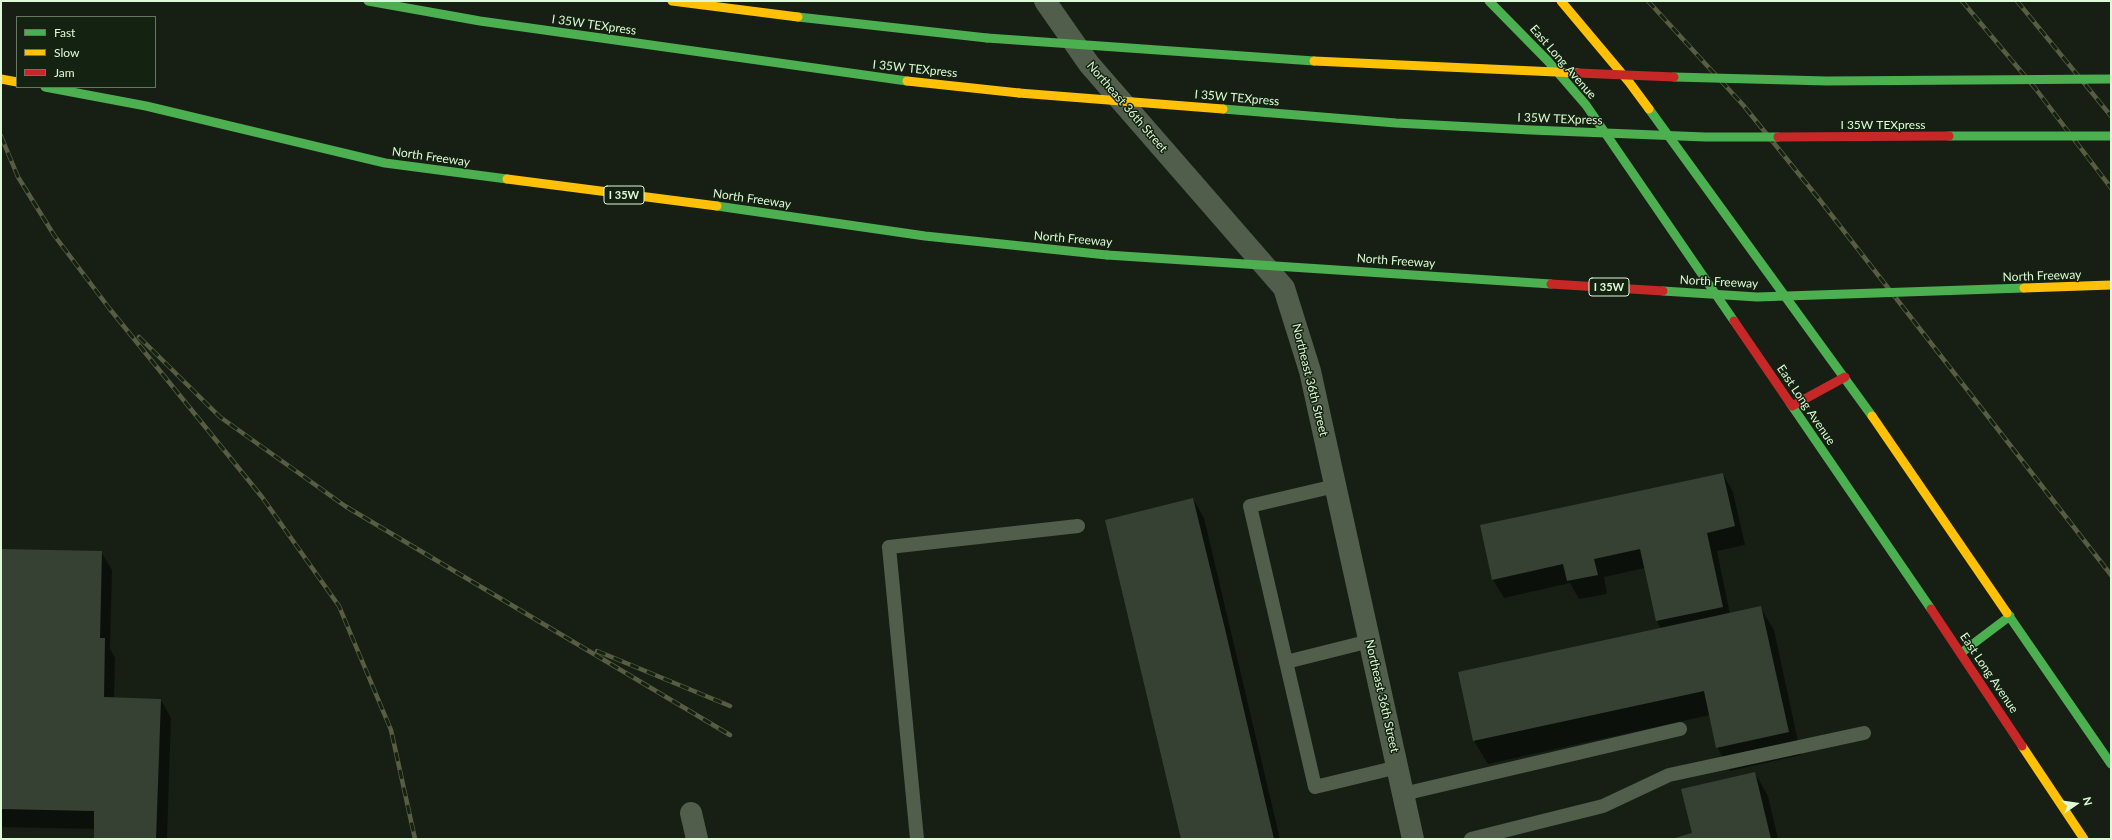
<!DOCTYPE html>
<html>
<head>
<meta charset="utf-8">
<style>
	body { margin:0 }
	#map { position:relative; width:2112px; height:840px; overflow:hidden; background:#171f15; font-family:Lato,sans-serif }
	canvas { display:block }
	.frame { position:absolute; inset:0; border:2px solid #dffad8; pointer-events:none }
	.legend { position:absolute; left:16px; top:16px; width:140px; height:72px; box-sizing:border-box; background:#142311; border:1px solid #657961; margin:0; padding:5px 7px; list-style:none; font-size:12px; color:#dffad8 }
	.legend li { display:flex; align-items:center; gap:8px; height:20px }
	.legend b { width:20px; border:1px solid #657961 }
	.north { position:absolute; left:2056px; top:784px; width:40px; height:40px; -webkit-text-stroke:3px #142311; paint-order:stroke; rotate:77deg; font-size:11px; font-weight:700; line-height:16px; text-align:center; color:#dffad8 }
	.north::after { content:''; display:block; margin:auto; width:14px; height:18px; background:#dffad8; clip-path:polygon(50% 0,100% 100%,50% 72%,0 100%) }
</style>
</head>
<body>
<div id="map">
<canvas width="2112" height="840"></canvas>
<div class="frame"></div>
<ul class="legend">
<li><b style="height:5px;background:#4caf50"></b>Fast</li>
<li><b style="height:5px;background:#ffc107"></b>Slow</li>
<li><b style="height:5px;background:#c62828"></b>Jam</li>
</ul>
<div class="north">N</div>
</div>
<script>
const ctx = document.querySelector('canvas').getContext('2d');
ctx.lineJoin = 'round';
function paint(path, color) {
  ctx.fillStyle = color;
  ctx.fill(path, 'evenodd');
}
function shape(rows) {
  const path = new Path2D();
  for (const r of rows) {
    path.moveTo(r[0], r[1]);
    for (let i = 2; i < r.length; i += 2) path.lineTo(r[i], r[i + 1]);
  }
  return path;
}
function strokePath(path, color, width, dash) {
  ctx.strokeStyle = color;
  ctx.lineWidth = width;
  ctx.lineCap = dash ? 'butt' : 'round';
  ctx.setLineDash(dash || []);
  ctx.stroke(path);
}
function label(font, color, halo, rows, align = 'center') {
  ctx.font = font + ' Lato,sans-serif';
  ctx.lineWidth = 3;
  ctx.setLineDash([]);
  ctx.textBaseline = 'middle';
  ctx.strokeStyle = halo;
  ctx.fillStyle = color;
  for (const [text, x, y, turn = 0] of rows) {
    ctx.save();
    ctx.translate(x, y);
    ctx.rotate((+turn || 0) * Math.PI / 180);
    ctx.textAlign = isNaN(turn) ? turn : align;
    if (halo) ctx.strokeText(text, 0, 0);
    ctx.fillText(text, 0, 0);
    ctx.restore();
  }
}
const shadow = shape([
	[1723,474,1733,492,1745,545,1717,551,1730,614,1760,607,1774,630,1801,755,1730,771,1717,747,1710,715,1488,764,1474,741,1459,673,1661,629,1657,621,1645,568,1604,577,1607,594,1579,599,1570,583,1504,598,1493,580,1482,525],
	[1193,499,1204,518,1280,839,1182,839],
	[1,550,101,552,112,570,110,649,115,658,114,698,161,700,171,718,167,839,95,839,95,829,1,827],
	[1755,773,1768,796,1778,839,1672,839,1693,834]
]);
const building = shape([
	[1723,473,1735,526,1707,533,1723,607,1656,621,1640,549,1594,559,1598,575,1567,581,1563,564,1492,580,1480,525],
	[1193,498,1225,629,1274,839,1181,839,1105,520],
	[1,549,102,551,100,638,105,638,104,697,161,699,156,839,94,839,94,811,1,809],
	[1761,606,1789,732,1716,748,1704,691,1473,741,1458,672],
	[1755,772,1771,839,1671,839,1692,833,1681,789]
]);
const lane = shape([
	[1335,486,1250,506,1315,787,1398,767],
	[1286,662,1370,641],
	[1403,794,1680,729],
	[917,839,889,547,1078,526],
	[1471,839,1603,806,1669,775,1864,733]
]);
const street = shape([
	[1045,1,1089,64,1284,288,1310,371,1413,839],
	[691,813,697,839]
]);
const fast = shape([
	[368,1,480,21,907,81],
	[1489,1,1547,60,1586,105,1734,321],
	[798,17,987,38],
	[45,87,146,106,385,163,507,179],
	[1649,109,1872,416],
	[717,206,925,236,1107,255],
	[1790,403,1931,609],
	[2007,613,2111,764],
	[1961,653,2010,616]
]);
const slow = shape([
	[672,1,798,17],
	[1561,1,1629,82,1649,109],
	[1,79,17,82],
	[907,81,1019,93],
	[507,179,717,206],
	[1872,416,2007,613],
	[2022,746,2084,839]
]);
const jam = shape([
	[1734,321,1790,403],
	[1792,406,1845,377],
	[1931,609,2022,746]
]);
const rail = shape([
	[1648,1,1744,106,1819,199,2111,575],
	[1962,1,2035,88,2111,188],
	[2017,1,2111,116],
	[1,136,18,177,54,235,109,308,262,497,339,606,391,730,415,839],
	[139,337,220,417,345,506,730,735],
	[597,651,730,706]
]);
const fastBridge = shape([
	[987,38,1314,61],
	[1674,77,1827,81,2111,79],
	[1223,109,1396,123,1531,130,1705,137,1778,137],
	[1949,136,2111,136],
	[1107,255,1551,284],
	[1663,291,1757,297,2024,288]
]);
const slowBridge = shape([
	[1314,61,1578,73],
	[1019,93,1223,109],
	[2024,288,2111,285]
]);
const jamBridge = shape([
	[1578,73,1674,77],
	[1778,137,1949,136],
	[1551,284,1663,291]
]);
const shields = [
	[624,195,40],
	[1609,287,40]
];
const shieldNames = [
	["I 35W",624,195],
	["I 35W",1609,287]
];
const streetNames = [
	["I 35W TEXpress",594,25,8],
	["East Long Avenue",1563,62,49],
	["I 35W TEXpress",915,69,6],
	["I 35W TEXpress",1237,98,5],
	["Northeast 36th Street",1127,107,49],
	["I 35W TEXpress",1560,119,2],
	["I 35W TEXpress",1883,125],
	["North Freeway",431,157,8],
	["North Freeway",752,199,8],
	["North Freeway",1073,239,5],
	["North Freeway",1396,261,4],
	["North Freeway",2042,276,-2],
	["North Freeway",1719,282,3],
	["Northeast 36th Street",1310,380,76],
	["East Long Avenue",1806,405,56],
	["East Long Avenue",1989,673,56],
	["Northeast 36th Street",1382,696,77]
];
paint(shadow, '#0007');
paint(building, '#364133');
strokePath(lane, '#505e4b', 14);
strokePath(street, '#505e4b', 22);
strokePath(fast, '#4caf50', 9);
strokePath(slow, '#ffc107', 9);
strokePath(jam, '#c62828', 9);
strokePath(rail, '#585c41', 4.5);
strokePath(rail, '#142311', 3, [9]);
strokePath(fastBridge, '#4caf50', 9);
strokePath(slowBridge, '#ffc107', 9);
strokePath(jamBridge, '#c62828', 9);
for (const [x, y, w] of shields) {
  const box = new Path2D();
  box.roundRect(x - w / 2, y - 9, w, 18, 3);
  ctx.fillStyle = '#142311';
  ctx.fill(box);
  strokePath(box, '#dffad8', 1);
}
label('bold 11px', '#dffad8', null, shieldNames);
label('12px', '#dffad8', '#142311', streetNames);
</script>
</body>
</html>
